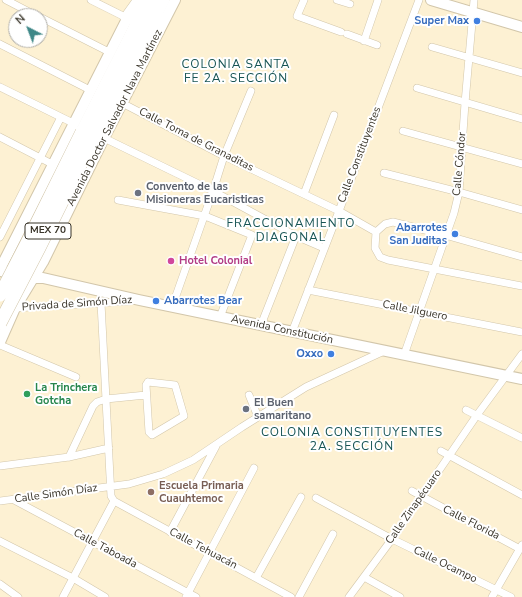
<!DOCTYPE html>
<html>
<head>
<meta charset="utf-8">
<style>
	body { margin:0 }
	#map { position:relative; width:522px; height:597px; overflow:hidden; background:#fdf1d3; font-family:"Nunito Sans",sans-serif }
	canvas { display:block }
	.north { position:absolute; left:8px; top:8px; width:40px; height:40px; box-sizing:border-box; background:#fff; border:1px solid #b0aea9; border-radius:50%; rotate:318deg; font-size:11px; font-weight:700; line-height:16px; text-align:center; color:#393429 }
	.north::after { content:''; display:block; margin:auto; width:14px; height:18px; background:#3f8888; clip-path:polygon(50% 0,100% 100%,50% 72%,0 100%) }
</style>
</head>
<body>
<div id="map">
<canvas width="522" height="597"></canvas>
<div class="north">N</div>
</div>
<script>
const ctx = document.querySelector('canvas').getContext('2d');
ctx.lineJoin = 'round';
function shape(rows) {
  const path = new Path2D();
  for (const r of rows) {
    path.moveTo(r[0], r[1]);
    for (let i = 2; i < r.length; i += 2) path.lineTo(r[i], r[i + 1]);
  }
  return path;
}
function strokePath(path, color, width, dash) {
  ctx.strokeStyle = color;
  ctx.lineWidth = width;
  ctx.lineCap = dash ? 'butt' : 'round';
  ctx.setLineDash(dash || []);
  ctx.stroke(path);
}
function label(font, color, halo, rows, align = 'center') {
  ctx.font = font + ' "Nunito Sans",sans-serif';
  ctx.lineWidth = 4;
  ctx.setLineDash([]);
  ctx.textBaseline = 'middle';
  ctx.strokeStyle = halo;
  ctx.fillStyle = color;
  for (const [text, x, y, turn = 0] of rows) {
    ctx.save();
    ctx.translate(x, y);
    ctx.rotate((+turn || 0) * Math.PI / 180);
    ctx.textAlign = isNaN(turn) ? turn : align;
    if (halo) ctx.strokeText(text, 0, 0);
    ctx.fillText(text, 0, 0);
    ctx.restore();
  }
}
const street = shape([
	[6,0,37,16],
	[91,0,127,18],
	[304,0,297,16,341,32],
	[337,0,350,4],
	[40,17,109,52],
	[347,34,377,45],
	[364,41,378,0],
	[0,44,90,90],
	[432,47,522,73],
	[0,87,73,123],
	[417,88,522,119],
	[122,103,224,156,339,211,376,232],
	[403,131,522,164],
	[0,137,52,164],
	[104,138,213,191,296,236,324,248],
	[384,173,459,192,522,210],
	[304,194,334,115],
	[118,200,205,216,252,235,220,317],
	[0,237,61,117],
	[522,257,445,235,393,222,385,224,376,232,375,248,380,257,388,260,522,286],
	[308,290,522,332],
	[101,303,111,496,114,501],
	[172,307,213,191,224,156,251,91],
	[15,308,131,301],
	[261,325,296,236],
	[292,332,339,211,419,0],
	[0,345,76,377],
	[404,355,454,213,459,192,465,103,474,0],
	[148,382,175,385,184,416,152,435,149,432,146,385,148,382],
	[249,395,258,417],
	[466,410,522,438],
	[441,451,522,495],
	[69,457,93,406,97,402,106,399,146,395],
	[0,466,69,457,109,448],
	[412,491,520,549],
	[316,498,392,539,511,597],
	[14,500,196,597],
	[0,501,129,484,163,474,193,460,242,427,306,387,384,351],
	[114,501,291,597],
	[170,532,216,446],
	[0,541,73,578,105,597],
	[364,577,400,597],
	[256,578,301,497],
	[0,584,18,597],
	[63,597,114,501],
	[186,597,254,468],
	[299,597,333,534],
	[349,597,392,539,477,415,522,354],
	[492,597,522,545]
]);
const secondary = shape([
	[431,0,522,27],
	[0,269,130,13],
	[0,271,33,278,43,278,139,300,522,379],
	[0,342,15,308,43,262,104,138,175,0]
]);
const highway = shape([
	[127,18,140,0],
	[82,132,149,0],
	[94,137,163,0]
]);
const highwayBridge = shape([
	[0,295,27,243,82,132],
	[0,323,39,248,94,137]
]);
const markers = [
	[477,21,4,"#3f7fe0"],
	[138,193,4,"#6b7280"],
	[455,234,4,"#3f7fe0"],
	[171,261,4,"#d1479c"],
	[156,301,4,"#3f7fe0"],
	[331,354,4,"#3f7fe0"],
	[27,394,4,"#2e9e5b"],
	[246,409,4,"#6b7280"],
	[151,492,4,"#8d6e63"]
];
const shields = [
	[48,231,46]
];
const shieldNames = [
	["MEX 70",48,231]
];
const shopNames = [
	["Super Max",469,21],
	["Abarrotes",447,228],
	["San Juditas",447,241],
	["Abarrotes Bear",164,301,"left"],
	["Oxxo",323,354]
];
const streetNames = [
	["Avenida Doctor Salvador Nava Martínez",115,118,-63],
	["Calle Toma de Granaditas",196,140,27],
	["Calle Constituyentes",360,155,-69],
	["Calle Cóndor",460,164,-85],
	["Privada de Simón Díaz",77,304,-4],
	["Calle Jilguero",415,311,11],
	["Avenida Constitución",282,330,12],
	["Calle Simón Díaz",56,494,-8],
	["Calle Zinapécuaro",414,507,-55],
	["Calle Florida",471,523,27],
	["Calle Taboada",105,549,28],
	["Calle Tehuacán",203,549,28],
	["Calle Ocampo",445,565,26]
];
const worshipNames = [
	["Convento de las",146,187],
	["Misioneras Eucaristicas",146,200],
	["El Buen",254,403],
	["samaritano",254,416]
];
const hotelNames = [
	["Hotel Colonial",179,261]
];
const leisureNames = [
	["La Trinchera",35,388],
	["Gotcha",35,401]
];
const educationNames = [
	["Escuela Primaria",159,486],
	["Cuauhtemoc",159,499]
];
const neighbourhoodNames = [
	["COLONIA SANTA",236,65],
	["FE 2A. SECCIÓN",236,79],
	["FRACCIONAMIENTO",291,224],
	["DIAGONAL",291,238],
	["COLONIA CONSTITUYENTES",352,433],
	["2A. SECCIÓN",352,447]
];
strokePath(street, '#d2c6aa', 8);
strokePath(secondary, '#d2c6aa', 12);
strokePath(highway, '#d2c6aa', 14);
strokePath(street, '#fff', 7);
strokePath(secondary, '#fff', 10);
strokePath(highway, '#fff', 13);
strokePath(highwayBridge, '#d2c6aa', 14, []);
strokePath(highwayBridge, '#fff', 13);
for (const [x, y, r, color] of markers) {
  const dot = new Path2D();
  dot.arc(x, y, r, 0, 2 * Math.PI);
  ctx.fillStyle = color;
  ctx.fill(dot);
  strokePath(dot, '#fff', 1.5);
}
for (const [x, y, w] of shields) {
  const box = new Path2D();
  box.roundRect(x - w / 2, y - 8, w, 16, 3);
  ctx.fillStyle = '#fff';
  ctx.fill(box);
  strokePath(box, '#393429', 1);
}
label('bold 10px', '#393429', null, shieldNames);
label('bold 11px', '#366cbe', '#fff', shopNames, 'right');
label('11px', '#393429', '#fff', streetNames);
label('bold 11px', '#5b616d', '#fff', worshipNames, 'left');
label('bold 11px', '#b23c85', '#fff', hotelNames, 'left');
label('bold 11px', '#27864d', '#fff', leisureNames, 'left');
label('bold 11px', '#785e54', '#fff', educationNames, 'left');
ctx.letterSpacing = '1px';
label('12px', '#175454', '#fff', neighbourhoodNames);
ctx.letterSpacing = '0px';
</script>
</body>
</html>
